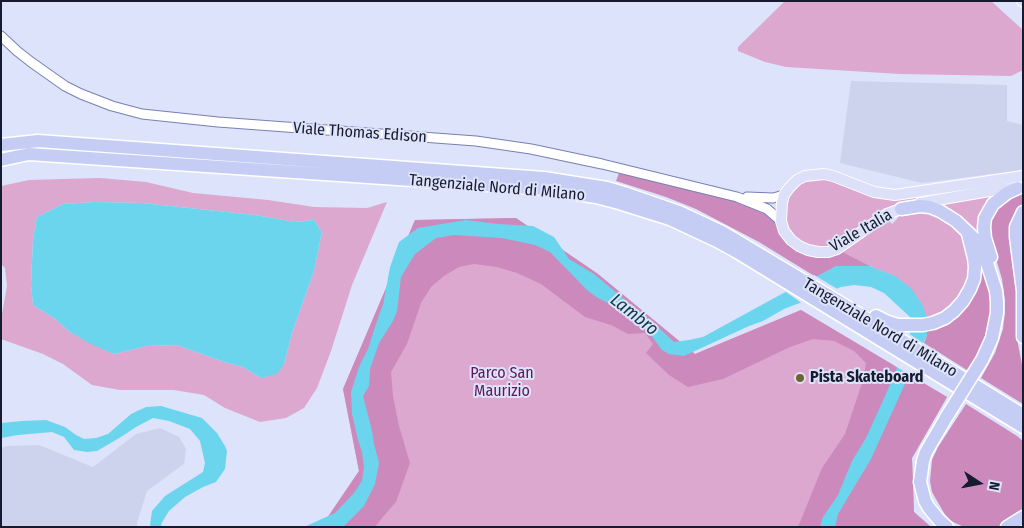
<!DOCTYPE html>
<html>
<head>
<meta charset="utf-8">
<style>
	body { margin:0 }
	#map { position:relative; width:1024px; height:528px; overflow:hidden; background:#dde3fa; font-family:"Fira Sans Condensed",sans-serif }
	canvas { display:block }
	.frame { position:absolute; inset:0; border:2px solid #171b2f; pointer-events:none }
	.north { position:absolute; left:954px; top:458px; width:50px; height:50px; -webkit-text-stroke:4px #dde3fa; paint-order:stroke; rotate:101deg; font-size:14px; font-weight:700; line-height:20px; text-align:center; color:#171b2f }
	.north::after { content:''; display:block; margin:auto; width:18px; height:22px; background:#171b2f; clip-path:polygon(50% 0,100% 100%,50% 72%,0 100%) }
</style>
</head>
<body>
<div id="map">
<canvas width="1024" height="528"></canvas>
<div class="frame"></div>
<div class="north">N</div>
</div>
<script>
const ctx = document.querySelector('canvas').getContext('2d');
ctx.lineJoin = 'round';
function paint(path, color) {
  ctx.fillStyle = color;
  ctx.fill(path, 'evenodd');
}
function shape(rows) {
  const path = new Path2D();
  for (const r of rows) {
    path.moveTo(r[0], r[1]);
    for (let i = 2; i < r.length; i += 2) path.lineTo(r[i], r[i + 1]);
  }
  return path;
}
function strokePath(path, color, width, dash) {
  ctx.strokeStyle = color;
  ctx.lineWidth = width;
  ctx.lineCap = dash ? 'butt' : 'round';
  ctx.setLineDash(dash || []);
  ctx.stroke(path);
}
function label(font, color, halo, rows, align = 'center') {
  ctx.font = font + ' "Fira Sans Condensed",sans-serif';
  ctx.lineWidth = 4;
  ctx.setLineDash([]);
  ctx.textBaseline = 'middle';
  ctx.strokeStyle = halo;
  ctx.fillStyle = color;
  for (const [text, x, y, turn = 0] of rows) {
    ctx.save();
    ctx.translate(x, y);
    ctx.rotate((+turn || 0) * Math.PI / 180);
    ctx.textAlign = isNaN(turn) ? turn : align;
    if (halo) ctx.strokeText(text, 0, 0);
    ctx.fillText(text, 0, 0);
    ctx.restore();
  }
}
const built = shape([
	[851,81,1007,85,1007,121,1023,125,1023,170,922,183,840,163],
	[160,428,179,437,186,449,184,464,147,491,137,523,137,527,1,527,1,448,8,446,39,445,93,467,136,434]
]);
const green = shape([
	[785,1,991,1,1023,30,1023,70,1011,76,900,74,786,67,765,62,738,51,738,47],
	[820,176,867,193,1023,179,1023,182,919,200,827,249,809,247,793,238,784,220,784,209,789,192,803,180],
	[100,178,146,182,193,193,268,200,314,207,367,208,387,202,352,285,331,351,317,388,304,408,286,418,260,422,225,408,204,395,174,390,120,390,92,385,63,364,43,354,1,339,1,315,2,314,7,286,5,268,1,264,1,186,29,180],
	[95,202,142,203,255,215,295,222,314,220,322,232,318,251,314,271,292,333,284,364,261,378,243,367,224,362,177,345,147,346,114,354,70,332,54,318,33,305,31,284,33,239,37,217,63,204],
	[995,193,981,242,938,205,940,203],
	[909,212,928,213,945,220,961,233,965,239,971,263,970,282,947,313,927,319,894,276,870,266,841,251,889,220,892,224,896,220,900,215],
	[516,218,598,274,695,354,801,310,947,397,912,458,914,512,931,527,321,527,359,471,343,389,415,220]
]);
const forest = shape([
	[619,173,748,204,771,216,802,252,810,256,818,257,841,251,870,266,837,266,816,277,759,242,696,209,666,197,616,181],
	[1023,194,1023,204,1018,210,1019,298,1016,321,1018,344,1023,370,1023,404,981,378,995,353,1003,329,1005,312,1005,300,1002,279,991,242,990,221,997,207,1014,195],
	[516,218,598,274,695,354,801,310,947,397,912,458,914,512,931,527,798,527,822,468,845,434,863,380,866,363,854,351,834,341,813,339,790,347,723,379,688,387,669,375,646,353,653,344,645,333,628,334,611,325,585,317,541,284,517,273,497,267,474,264,459,267,444,276,431,287,421,303,407,344,391,372,393,396,399,426,410,463,396,502,382,518,375,527,321,527,359,471,343,389,415,220],
	[980,260,992,289,991,328,970,372,924,343,927,335,927,330,948,322],
	[966,404,1017,436,1023,441,1023,513,1005,525,1001,527,964,527,951,521,944,513,932,492,930,481,932,460,938,447]
]);
const water = shape([
	[95,202,142,203,255,215,295,222,314,220,322,232,314,271,292,333,284,364,277,374,261,378,243,367,224,362,177,345,147,346,114,354,91,344,70,332,54,318,33,305,31,284,33,239,37,217,63,204],
	[466,220,498,224,533,226,554,237,569,259,594,274,660,329,674,342,689,340,703,337,778,296,837,266,870,266,895,276,911,288,922,304,927,317,927,335,871,459,838,514,835,527,820,527,823,517,838,495,852,461,866,438,886,394,910,337,910,317,884,293,871,287,854,285,841,287,784,309,763,321,749,326,684,356,669,354,662,350,648,331,624,311,598,298,587,290,550,252,535,245,502,238,454,235,436,238,415,254,401,277,397,311,393,321,379,343,370,369,369,386,363,396,372,431,374,444,379,463,375,484,364,506,343,527,304,527,335,513,354,493,362,481,364,467,362,452,358,440,352,414,351,392,359,367,368,349,379,315,383,305,390,267,399,242,418,228],
	[161,406,202,418,217,433,225,446,227,451,225,469,216,482,203,487,185,497,169,511,161,524,162,527,151,527,150,525,152,511,165,496,203,472,205,463,200,441,190,429,169,421,153,418,136,427,121,437,97,451,87,452,74,450,64,437,52,432,18,435,1,438,1,423,22,421,46,420,65,427,76,435,84,439,96,438,108,434,131,414,146,407]
]);
const pier = shape([
	[814,275,839,290,803,304,783,290],
	[908,333,926,345,912,376,895,366,908,336]
]);
const minor = shape([
	[1,36,17,51,31,62,65,86,81,94,112,106,142,114,218,122,476,141,531,149,602,164,737,197,767,209,781,221],
	[747,197,773,198,784,195]
]);
const major = shape([
	[1022,1,1023,2],
	[920,203,995,190,1014,188],
	[906,207,887,214,837,249,828,252,818,252,808,250,799,246,791,240,784,231,781,221,782,203,784,195,789,188,797,180,805,176,824,174,833,176,874,192,895,195,1023,176]
]);
const highway = shape([
	[1,145,38,141,544,178,607,188,624,193,679,212,722,232,834,299,1023,415],
	[1,160,29,154,545,189,596,197,619,203,670,219,717,241,737,252,1023,427],
	[901,209,920,206,930,207,940,211,956,221,976,240,988,266,996,291,997,302,997,313,992,338,982,360],
	[1023,212,1016,227,1016,237,1023,291,1023,337],
	[991,257,985,238,984,227,985,218,993,204,1007,193,1018,188],
	[876,316,888,322,898,325,923,325,933,323,945,318,954,311,963,301,970,289,974,279,975,267,974,258,968,234],
	[947,416,926,452,923,461,920,482,925,501,929,508,940,521,947,527],
	[1007,527,1023,517]
]);
const highwayBridge = shape([
	[947,416,982,360]
]);
const markers = [
	[800,378,5,"#706330"]
];
const streetNames = [
	["Viale Thomas Edison",360,133,4],
	["Tangenziale Nord di Milano",497,188,5],
	["Viale Italia",861,231,-30],
	["Tangenziale Nord di Milano",880,328,31]
];
const parkNames = [
	["Parco San",502,374],
	["Maurizio",502,392]
];
const poiNames = [
	["Pista Skateboard",810,378]
];
const waterNames = [
	["Lambro",634,315,38]
];
paint(built, '#cdd3ed');
paint(green, '#dca8cf');
paint(forest, '#cc8abc');
paint(water, '#6cd5ee');
paint(pier, '#dde3fa');
strokePath(minor, '#7680b5', 11);
strokePath(major, '#fff', 12);
strokePath(highway, '#fff', 15);
strokePath(minor, '#fff', 9);
strokePath(major, '#dce1f9', 10);
strokePath(highway, '#c5cdf5', 12);
strokePath(highwayBridge, '#fff', 15, []);
strokePath(highwayBridge, '#c5cdf5', 12);
for (const [x, y, r, color] of markers) {
  const dot = new Path2D();
  dot.arc(x, y, r, 0, 2 * Math.PI);
  ctx.fillStyle = color;
  ctx.fill(dot);
  strokePath(dot, '#dde3fa', 2);
}
label('16px', '#171b2f', '#dde3fa', streetNames);
label('16px', '#631656', '#dde3fa', parkNames);
label('bold 16px', '#171b2f', '#dde3fa', poiNames, 'left');
label('italic 18px', '#0b3d47', '#dde3fa', waterNames);
</script>
</body>
</html>
